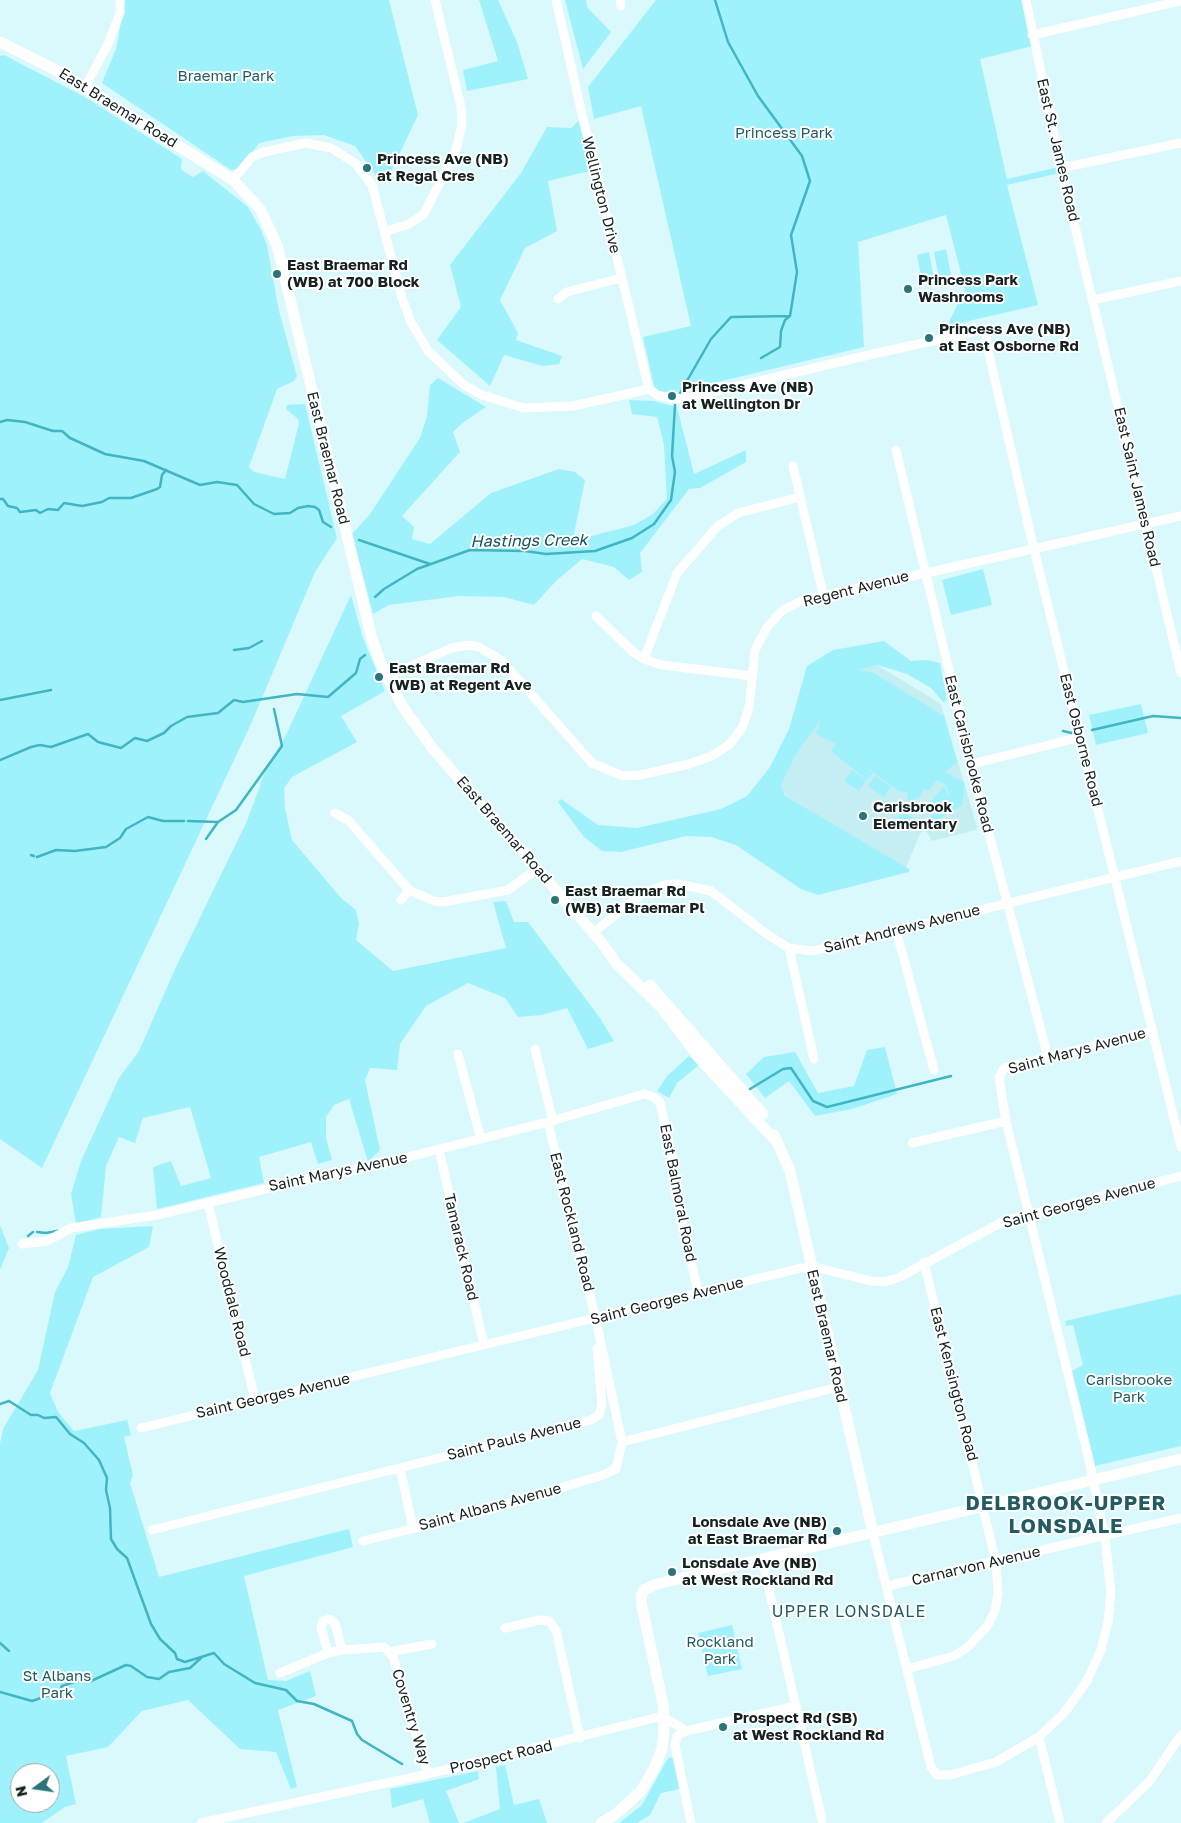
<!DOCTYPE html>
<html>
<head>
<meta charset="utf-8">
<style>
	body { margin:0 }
	#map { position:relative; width:1181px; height:1823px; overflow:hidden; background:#d9f9fd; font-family:"Golos Text",sans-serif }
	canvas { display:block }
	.north { position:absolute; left:10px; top:1763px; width:50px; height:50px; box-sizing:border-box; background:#fff; border:1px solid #a1a6a7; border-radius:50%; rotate:256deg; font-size:14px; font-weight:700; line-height:20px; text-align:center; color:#152122 }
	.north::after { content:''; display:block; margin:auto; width:18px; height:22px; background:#2b747c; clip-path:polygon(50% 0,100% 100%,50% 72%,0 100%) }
</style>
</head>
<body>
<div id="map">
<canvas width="1181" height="1823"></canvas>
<div class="north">N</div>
</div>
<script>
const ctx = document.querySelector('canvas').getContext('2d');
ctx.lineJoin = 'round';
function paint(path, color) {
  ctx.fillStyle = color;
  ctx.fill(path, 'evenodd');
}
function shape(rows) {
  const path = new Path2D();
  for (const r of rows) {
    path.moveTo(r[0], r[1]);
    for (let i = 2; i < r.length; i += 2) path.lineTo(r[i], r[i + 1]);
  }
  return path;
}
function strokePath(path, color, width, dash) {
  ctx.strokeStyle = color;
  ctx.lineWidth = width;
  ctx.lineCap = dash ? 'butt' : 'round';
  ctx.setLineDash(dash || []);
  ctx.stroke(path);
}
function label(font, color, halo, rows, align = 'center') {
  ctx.font = font + ' "Golos Text",sans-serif';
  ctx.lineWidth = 4;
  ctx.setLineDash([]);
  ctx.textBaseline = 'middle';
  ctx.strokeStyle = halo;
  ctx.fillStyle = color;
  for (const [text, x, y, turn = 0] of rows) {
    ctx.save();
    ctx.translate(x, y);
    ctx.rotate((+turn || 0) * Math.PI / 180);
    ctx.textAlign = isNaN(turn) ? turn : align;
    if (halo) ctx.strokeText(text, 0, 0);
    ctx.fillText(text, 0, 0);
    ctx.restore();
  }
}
const built = shape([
	[867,659,941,704,977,827,976,830,932,841,926,831,921,832,905,869,775,789,839,670]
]);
const green = shape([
	[125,0,389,0,418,115,388,178,379,180,355,146,324,135,293,136,259,143,241,168,231,170,102,83,116,49],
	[479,0,498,0,517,42,528,79,467,91,463,70,498,61],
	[565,0,586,0,587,7,611,32,583,69],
	[656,0,1023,0,1033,46,980,59,1007,179,1063,166,1064,172,1007,185,1038,305,947,326,965,289,946,215,858,242,864,347,672,393,659,391,654,386,643,337,691,326,641,106,594,119,588,87],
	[4,55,85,97,182,159,181,169,183,171,193,177,203,171,248,207,261,230,267,245,279,311,297,376,294,381,277,389,249,467,254,472,285,479,299,423,298,419,286,409,287,405,305,404,337,538,315,572,251,724,42,1168,0,1139,0,56],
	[583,117,594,170,548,181,557,231,525,248,500,300,518,333,516,340,562,356,559,364,543,366,504,355,490,386,437,340,461,307,450,265,521,173,547,127,571,128],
	[946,249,951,275,939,278,934,252],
	[929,252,934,279,922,281,917,255],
	[438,378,486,407,465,421,453,432,460,452,402,516,414,527,412,539,430,544,491,493,559,469,575,472,585,480,574,534,591,536,634,525,653,514,667,499,664,445,657,417,632,414,629,400,653,401,677,407,694,474,746,450,746,462,700,488,689,489,640,553,642,572,629,580,614,567,582,559,556,581,534,605,504,597,459,596,389,605,373,614,352,534,370,514,420,438,427,416,430,385],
	[983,569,992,605,951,615,942,580],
	[351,595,363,638,385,691,341,716,357,742,292,777,284,788,285,808,292,840,341,898,356,910,359,924,356,940,393,971,506,948,493,902,506,901,514,922,528,922,600,1018,614,1041,588,1049,567,1008,541,1015,518,1017,505,998,468,983,426,1006,400,1044,397,1070,370,1068,365,1080,380,1150,368,1162,349,1099,334,1105,326,1117,326,1138,332,1160,318,1164,311,1142,259,1157,264,1183,157,1209,153,1167,171,1161,181,1186,211,1178,190,1107,143,1118,135,1143,119,1137,106,1166,101,1217,76,1224,71,1194,81,1161,119,1078,139,1051,176,967,247,821,266,769,287,733],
	[884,641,911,661,927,660,940,663,947,700,944,703,931,688,907,674,877,665,859,670,872,672,944,716,957,762,945,772,965,783,962,805,928,825,925,820,929,817,947,808,934,812,929,803,944,787,950,798,946,785,937,780,928,791,925,789,921,793,922,796,908,802,907,792,898,791,857,760,873,773,867,780,831,751,836,744,816,734,821,719,795,756,781,785,784,795,909,869,909,872,818,895,801,889,736,845,711,837,686,836,621,852,602,851,584,837,558,802,561,799,598,825,637,828,721,809,747,796,770,767,789,729,807,666,833,650],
	[1141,704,1148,733,1096,745,1089,715],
	[852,770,866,780,859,791,844,781],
	[875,776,891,787,884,797,868,786],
	[902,811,917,820,911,831,895,823],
	[885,1047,897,1094,852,1109,815,1116,789,1081,765,1098,746,1074,764,1057,795,1052,818,1093,854,1086,867,1050],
	[689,1056,699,1065,677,1083,669,1098,657,1091,667,1076],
	[0,1225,9,1248,0,1270],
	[153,1226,149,1247,93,1277,50,1393,58,1412,74,1431,127,1420,131,1435,124,1437,133,1475,130,1483,159,1577,349,1529,353,1547,244,1576,268,1680,286,1681,310,1671,316,1696,278,1710,297,1787,291,1789,276,1752,240,1749,188,1700,142,1711,108,1747,66,1756,76,1804,65,1807,42,1823,0,1823,0,1444,3,1429,38,1370,55,1292,68,1267,76,1235,99,1229],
	[20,1773,50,1773,50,1803,20,1803],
	[1181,1294,1181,1446,1095,1466,1072,1371,1083,1365,1073,1325,1066,1326,1065,1321],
	[732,1625,742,1669,708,1676,698,1633],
	[674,1757,680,1789,661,1793,650,1815,637,1823,619,1823,642,1805,668,1758],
	[505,1765,514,1805,539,1799,547,1823,463,1823,500,1809,496,1767],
	[478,1771,479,1779,446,1791,459,1823,430,1823,423,1799,392,1808,390,1789]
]);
const stream = shape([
	[761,358,780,347,781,331,785,320,790,316],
	[680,393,711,339,731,317,790,316,797,272,791,235,810,181,802,156,758,96,728,42,715,0],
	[0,422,7,420,25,422,53,431,62,431,70,438,105,454,144,461,200,485,217,482,237,485,254,504,274,514,290,513,298,508,308,506,315,507,319,510,323,522,331,527],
	[0,499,3,499,8,506,17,508,20,512,36,510,40,513,48,509,58,510,64,503,82,506,102,502,109,498,131,498,157,489,160,487,162,475,166,470],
	[359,540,430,564],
	[375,597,384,589,417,569,470,550,525,551,546,554,595,551,632,538,654,524,671,500,675,472,672,456,675,405],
	[234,650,249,648,262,641],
	[0,700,51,690],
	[1092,730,1153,716,1181,718],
	[1063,731,1076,734],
	[0,760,31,747,40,745,51,747,88,734,98,742,121,748,135,738,147,741,164,733,171,726,187,717,218,713,234,700,243,702,297,694,328,697,356,673,360,659,365,655],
	[188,821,217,822],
	[206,839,218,822,236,810,282,746,274,709],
	[31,855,34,856],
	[37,857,56,850,75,851,106,847,120,838,126,829,148,817,163,821,184,821],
	[750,1089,783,1069,791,1068,813,1101,827,1107,951,1076],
	[37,1232,46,1233,62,1230],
	[28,1236,33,1232],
	[0,1404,9,1401,31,1415,38,1415,44,1418,56,1417,70,1434,84,1443,99,1460,107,1478,106,1490,110,1508,111,1539,117,1549,127,1558,151,1624,160,1639,175,1653,177,1659,185,1662,214,1653,224,1664,255,1683,286,1690,297,1701,314,1704,352,1721,357,1734,362,1740,402,1764],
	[0,1643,9,1651],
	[0,1692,32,1701,59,1692,62,1686,77,1681,91,1681,126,1665,131,1666,147,1677,159,1679,169,1672,190,1668,201,1658]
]);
const minor = shape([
	[556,0,584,123,649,389],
	[620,0,621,6],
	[1026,0,1061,168,1181,673],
	[1032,35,1181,1],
	[85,87,108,44,120,13,120,0],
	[1061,168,1181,143],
	[233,180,252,157,264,152,306,143,331,148,355,163,372,185,402,298,411,322,428,351,464,385,482,395,524,408,573,406,649,389,657,395,673,399,688,398,873,354,977,331,988,331,986,341,1032,541,1181,1147],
	[384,232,409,224,424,214,456,150,462,124,461,107,435,0],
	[558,299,567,292,621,278],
	[1093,300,1181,281],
	[896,450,982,807,1048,1057],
	[793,466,823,594],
	[596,616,633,652,644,659,662,665,752,676],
	[644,659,677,573,718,526,738,513,800,497],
	[387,677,451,648,469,645,479,647,501,660,592,763,623,776,641,775,689,764,712,756,730,744,742,728,749,708,755,650,767,627,783,610,801,601,1181,516],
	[972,764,1081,737],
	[335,813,348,820,409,890,434,901,443,902,508,890,537,869],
	[401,900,409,890],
	[896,930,934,1070],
	[593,933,640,895,665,885,678,884,711,891,768,935,789,948,812,951,1181,861],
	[789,948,814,1059],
	[535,1049,553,1121],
	[458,1054,481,1139],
	[912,1143,1006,1121],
	[439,1150,484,1345],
	[208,1203,255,1400],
	[22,1244,47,1241,71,1228,157,1215,295,1182,380,1164,548,1122,644,1094,654,1097,660,1103,673,1160,680,1211,698,1292],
	[141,1428,801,1268,819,1268,871,1281,884,1282,898,1278,1004,1221,1181,1176],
	[622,1442,838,1387],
	[400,1468,413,1529],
	[152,1530,591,1420,599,1415,602,1404,597,1348],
	[873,1533,931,1767,937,1775,950,1775,996,1762,1039,1737,1064,1713,1087,1681,1101,1650,1108,1622,1111,1592,1105,1537,1089,1460,1006,1121,999,1077,1004,1068,1153,1031],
	[363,1541,488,1510,603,1475,616,1469,622,1442,596,1320,548,1122],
	[762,1559,822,1820],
	[887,1586,1181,1518],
	[505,1628,540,1620,549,1621,556,1630,580,1738],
	[388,1652,432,1644],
	[328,1653,321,1627,323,1621,330,1619,335,1623,342,1650],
	[907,1669,954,1656,968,1647,988,1625,995,1611,998,1593,996,1562,924,1262],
	[280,1673,328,1653,342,1650,384,1647,393,1657,428,1774],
	[686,1731,677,1736,675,1746,691,1823],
	[1039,1737,1060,1823],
	[201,1823,428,1774,655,1718,664,1717,686,1731,796,1706],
	[1106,1823,1149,1782,1181,1735]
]);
const tertiary = shape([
	[0,42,56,70,233,180,260,209,277,245,372,639,383,669,403,707,433,749,602,943,616,963,661,1007,700,1059,776,1141],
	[650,985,763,1114],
	[774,1135,790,1171,873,1533],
	[601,1823,616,1814,641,1791,654,1769,662,1749,664,1731,663,1704,642,1607,641,1596,644,1590,657,1584,1181,1459]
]);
const markers = [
	[367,168,5,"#2b747c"],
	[277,274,5,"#2b747c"],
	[908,289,5,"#2b747c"],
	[929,338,5,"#2b747c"],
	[672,396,5,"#2b747c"],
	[379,677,5,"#2b747c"],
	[863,816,5,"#2b747c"],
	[555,900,5,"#2b747c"],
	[837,1531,5,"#2b747c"],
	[672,1572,5,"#2b747c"],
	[723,1727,5,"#2b747c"]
];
const parkNames = [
	["Braemar Park",226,76],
	["Princess Park",784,133],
	["Carisbrooke",1129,1380],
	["Park",1129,1397],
	["Rockland",720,1642],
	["Park",720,1659],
	["St Albans",57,1676],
	["Park",57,1693]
];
const streetNames = [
	["East Braemar Road",118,108,32],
	["East St. James Road",1058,150,77],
	["Wellington Drive",601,195,76],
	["East Braemar Road",328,458,76],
	["East Saint James Road",1137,487,77],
	["Regent Avenue",856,589,-14],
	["East Osborne Road",1081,740,76],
	["East Carisbrooke Road",969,754,76],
	["East Braemar Road",504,830,49],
	["Saint Andrews Avenue",902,929,-14],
	["Saint Marys Avenue",1077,1051,-15],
	["Saint Marys Avenue",338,1172,-12],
	["East Balmoral Road",678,1193,79],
	["Saint Georges Avenue",1079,1203,-15],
	["East Rockland Road",572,1222,76],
	["Tamarack Road",461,1247,77],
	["Saint Georges Avenue",667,1301,-14],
	["Wooddale Road",232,1302,76],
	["East Braemar Road",827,1336,77],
	["East Kensington Road",954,1384,76],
	["Saint Georges Avenue",273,1396,-13],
	["Saint Pauls Avenue",514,1439,-14],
	["Saint Albans Avenue",490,1507,-15],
	["Carnarvon Avenue",976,1566,-13],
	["Coventry Way",411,1717,73],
	["Prospect Road",501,1757,-13]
];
const poiNames = [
	["Princess Ave (NB)",377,159],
	["at Regal Cres",377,176],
	["East Braemar Rd",287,265],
	["(WB) at 700 Block",287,282],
	["Princess Park",918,280],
	["Washrooms",918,297],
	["Princess Ave (NB)",939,329],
	["at East Osborne Rd",939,346],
	["Princess Ave (NB)",682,387],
	["at Wellington Dr",682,404],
	["East Braemar Rd",389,668],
	["(WB) at Regent Ave",389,685],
	["Carisbrook",873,807],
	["Elementary",873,824],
	["East Braemar Rd",565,891],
	["(WB) at Braemar Pl",565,908],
	["Lonsdale Ave (NB)",827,1522,"right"],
	["at East Braemar Rd",827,1539,"right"],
	["Lonsdale Ave (NB)",682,1563],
	["at West Rockland Rd",682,1580],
	["Prospect Rd (SB)",733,1718],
	["at West Rockland Rd",733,1735]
];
const waterNames = [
	["Hastings Creek",529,541,-1]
];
const neighbourhoodNames = [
	["UPPER LONSDALE",849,1612]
];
const districtNames = [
	["DELBROOK-UPPER",1066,1504],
	["LONSDALE",1066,1527]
];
paint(built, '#c5eef3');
paint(green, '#9ff2fc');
strokePath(stream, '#41b5c1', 2.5);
strokePath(minor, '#fff', 9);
strokePath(tertiary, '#fff', 11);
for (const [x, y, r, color] of markers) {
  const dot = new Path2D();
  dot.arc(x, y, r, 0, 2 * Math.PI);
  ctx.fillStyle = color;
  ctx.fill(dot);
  strokePath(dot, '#fff', 2);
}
label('15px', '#1d5c63', '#fff', parkNames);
label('15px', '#152122', '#fff', streetNames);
label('bold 15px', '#152122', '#fff', poiNames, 'left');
label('italic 16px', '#105359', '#fff', waterNames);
ctx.letterSpacing = '1px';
label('16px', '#225c62', '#fff', neighbourhoodNames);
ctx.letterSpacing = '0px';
ctx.letterSpacing = '1px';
label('bold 20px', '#225c62', '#fff', districtNames);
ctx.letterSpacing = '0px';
</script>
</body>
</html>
